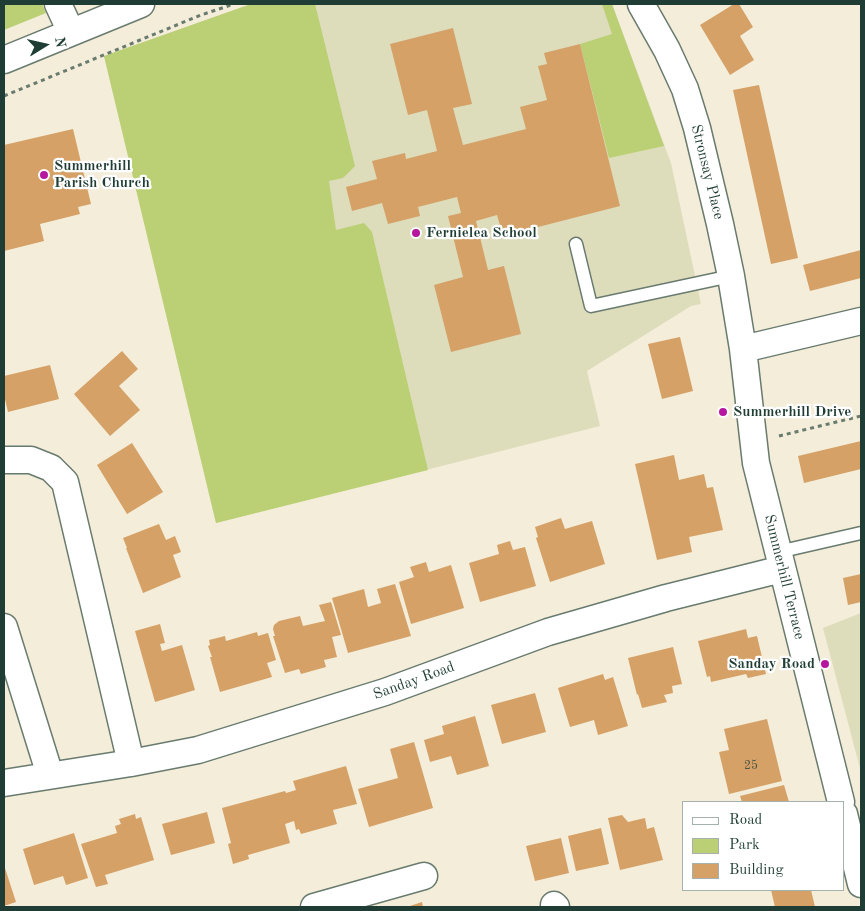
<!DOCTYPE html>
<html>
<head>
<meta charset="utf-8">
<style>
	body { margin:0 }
	#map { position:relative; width:865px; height:911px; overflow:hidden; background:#f3edd9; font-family:"Old Standard TT",serif }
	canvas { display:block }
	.frame { position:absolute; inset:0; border:5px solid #1f3d34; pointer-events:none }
	.legend { position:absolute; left:682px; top:801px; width:162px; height:90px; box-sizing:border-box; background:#fff; border:1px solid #a5b1ae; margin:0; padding:6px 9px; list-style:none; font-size:15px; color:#1f3d34 }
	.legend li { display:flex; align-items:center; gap:10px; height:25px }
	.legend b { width:25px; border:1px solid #a5b1ae }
	.north { position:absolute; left:20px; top:20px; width:50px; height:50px; -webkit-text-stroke:4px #fff; paint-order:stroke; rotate:80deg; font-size:14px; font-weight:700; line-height:20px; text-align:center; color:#1f3d34 }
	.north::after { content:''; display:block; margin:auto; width:18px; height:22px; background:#1f3d34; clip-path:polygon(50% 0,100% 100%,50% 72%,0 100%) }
</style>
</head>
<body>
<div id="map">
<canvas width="865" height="911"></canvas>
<div class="frame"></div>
<ul class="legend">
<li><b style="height:6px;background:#fff"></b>Road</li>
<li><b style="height:14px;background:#bbd074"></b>Park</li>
<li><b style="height:14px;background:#d5a167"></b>Building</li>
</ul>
<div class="north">N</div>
</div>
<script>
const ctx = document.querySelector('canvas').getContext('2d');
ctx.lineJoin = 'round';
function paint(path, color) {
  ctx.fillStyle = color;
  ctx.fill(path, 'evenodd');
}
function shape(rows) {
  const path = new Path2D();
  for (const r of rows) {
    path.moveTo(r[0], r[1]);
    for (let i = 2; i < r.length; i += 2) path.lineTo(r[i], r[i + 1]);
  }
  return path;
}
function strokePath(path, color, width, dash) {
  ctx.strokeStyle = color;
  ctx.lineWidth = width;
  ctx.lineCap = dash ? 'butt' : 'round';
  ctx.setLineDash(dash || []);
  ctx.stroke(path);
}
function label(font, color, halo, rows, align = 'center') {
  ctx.font = font + ' "Old Standard TT",serif';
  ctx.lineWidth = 4.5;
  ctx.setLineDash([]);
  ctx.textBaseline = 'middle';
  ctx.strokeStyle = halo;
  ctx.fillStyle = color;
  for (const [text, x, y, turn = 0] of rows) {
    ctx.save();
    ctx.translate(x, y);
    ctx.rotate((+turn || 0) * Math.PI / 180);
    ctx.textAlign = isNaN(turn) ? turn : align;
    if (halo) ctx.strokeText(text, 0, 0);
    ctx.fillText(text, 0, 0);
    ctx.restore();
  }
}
const built = shape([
	[251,4,612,4,671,163,701,304,691,306,587,371,600,426,216,523,104,56],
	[861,613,861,772,823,628]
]);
const green = shape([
	[4,4,42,4,46,13,4,30],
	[251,4,315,4,355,166,343,178,329,181,336,230,364,223,372,232,428,470,216,523,104,56],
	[602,4,612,4,664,146,609,158,580,44,612,34]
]);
const building = shape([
	[734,4,739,4,753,27,740,36,754,60,730,75,700,25],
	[453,28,472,104,453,108,463,145,526,129,520,107,547,100,538,66,547,64,544,53,580,44,620,206,503,236,497,215,476,221,488,270,504,266,521,334,451,352,434,285,463,277,448,216,461,213,457,197,418,207,420,216,388,224,382,203,352,211,346,187,377,179,372,161,405,153,406,159,437,151,427,110,408,115,390,44],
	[759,85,798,258,771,264,733,90],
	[73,129,91,204,78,207,80,214,40,224,44,241,4,251,4,145],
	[861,250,861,278,810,291,803,265],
	[680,337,693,391,662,399,648,344],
	[122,351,138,369,119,386,140,410,110,436,74,394],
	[50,365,59,399,8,412,4,395,4,376],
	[861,441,861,469,804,483,798,456],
	[132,443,163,492,127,514,97,465],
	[674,455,679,480,704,474,707,488,713,487,723,530,689,537,692,552,657,560,635,464],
	[561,518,565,529,592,521,605,564,550,582,536,538,538,537,535,527],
	[159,524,166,540,175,536,181,552,173,555,181,577,143,593,126,548,127,548,123,538],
	[510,541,513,550,525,547,536,586,480,602,469,563,499,554,497,545],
	[426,562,429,572,451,565,464,608,411,624,399,582,414,577,410,567],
	[861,574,861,602,848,605,843,578],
	[395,584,411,636,348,653,332,598,364,589,368,607,381,603,377,589],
	[331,602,341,635,332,637,337,657,324,660,326,667,301,674,299,669,285,673,273,636,275,636,273,629,274,625,279,621,300,616,303,626,325,621,319,605],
	[160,624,165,643,160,644,162,651,182,645,195,690,155,702,135,631],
	[746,629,748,638,757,636,766,674,748,678,746,674,711,682,710,676,707,677,698,641],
	[257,632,258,636,268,633,276,660,267,663,272,677,220,692,210,657,212,657,208,646,210,645,209,640,225,636,226,641],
	[673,647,682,684,672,686,673,693,664,695,667,702,642,708,638,694,637,695,628,658],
	[603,674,605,680,613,677,628,726,598,735,594,720,570,727,558,688],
	[535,693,546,732,502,744,491,705],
	[475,716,489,766,457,775,451,756,430,762,424,740,444,734,442,726],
	[767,719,782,781,729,794,719,752,729,750,724,729],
	[414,742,433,808,369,827,358,789,398,778,390,749],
	[346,766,357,804,333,810,337,824,301,834,299,829,296,830,294,821,285,824,290,843,248,855,249,859,233,864,228,844,231,843,222,808,285,791,286,793,296,790,293,781],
	[784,785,789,802,742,802,740,796],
	[207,812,215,843,171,855,162,824],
	[135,814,136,819,141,817,154,860,105,875,108,884,96,887,81,844,117,833,115,826,121,824,119,819],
	[622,815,628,822,645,818,647,829,654,827,663,860,620,870,608,818],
	[601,828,609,864,576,871,568,836],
	[74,833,88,878,66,885,63,876,34,885,23,849],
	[561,838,569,873,535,881,526,846],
	[4,865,16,902,4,906],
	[771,890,811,890,815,907,775,907],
	[422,902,423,907,407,907]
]);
const path = shape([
	[4,96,201,15,234,4],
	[779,436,861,416]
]);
const service = shape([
	[576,244,591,306,731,276],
	[778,552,861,533]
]);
const minor = shape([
	[58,4,71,32],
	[641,4,667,50,685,89,697,128,720,224,731,276,743,349,756,463,841,802],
	[4,60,141,4],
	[743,349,861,321],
	[4,460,31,460,51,468,65,482,131,763],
	[4,627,50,775],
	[4,783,131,763,198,750,385,692,548,632,666,598,782,569],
	[844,814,861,884],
	[554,905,556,907],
	[314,907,424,876]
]);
const markers = [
	[44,175,5,"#b5179e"],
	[416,233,5,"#b5179e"],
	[723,412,5,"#b5179e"],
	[825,664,5,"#b5179e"]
];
const numberNames = [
	["25",751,766]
];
const poiNames = [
	["Summerhill",54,166],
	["Parish Church",54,183],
	["Fernielea School",426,233],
	["Summerhill Drive",733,412],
	["Sanday Road",815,664,"right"]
];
const streetNames = [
	["Stronsay Place",707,172,76],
	["Summerhill Terrace",784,577,76],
	["Sanday Road",414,681,-20]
];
paint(built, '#ddddbc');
paint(green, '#bbd074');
paint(building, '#d5a167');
strokePath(service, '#697b6e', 15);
strokePath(minor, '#697b6e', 29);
strokePath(path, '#697b6e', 3, [4, 4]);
strokePath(service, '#fff', 12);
strokePath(minor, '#fff', 26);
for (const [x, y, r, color] of markers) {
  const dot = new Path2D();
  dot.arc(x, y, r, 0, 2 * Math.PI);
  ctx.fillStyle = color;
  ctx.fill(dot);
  strokePath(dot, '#fff', 2);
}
label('12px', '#4c5641', null, numberNames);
label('bold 15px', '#1f3d34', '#fff', poiNames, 'left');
label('15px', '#1f3d34', '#fff', streetNames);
</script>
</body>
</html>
